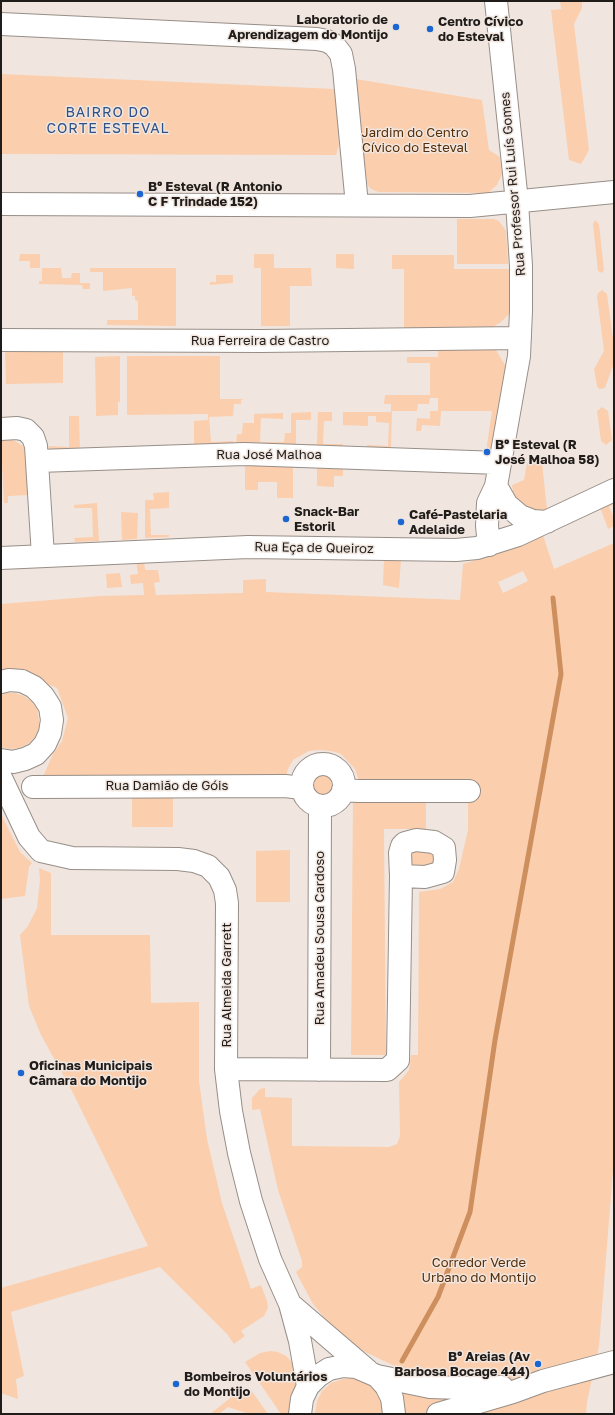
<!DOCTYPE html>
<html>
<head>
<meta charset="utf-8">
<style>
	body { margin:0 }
	#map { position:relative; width:615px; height:1415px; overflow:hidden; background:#f0e6df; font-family:"Golos Text",sans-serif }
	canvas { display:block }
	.frame { position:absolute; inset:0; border:2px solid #201c1a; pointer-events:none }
</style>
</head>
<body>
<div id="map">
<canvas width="615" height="1415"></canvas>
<div class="frame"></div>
</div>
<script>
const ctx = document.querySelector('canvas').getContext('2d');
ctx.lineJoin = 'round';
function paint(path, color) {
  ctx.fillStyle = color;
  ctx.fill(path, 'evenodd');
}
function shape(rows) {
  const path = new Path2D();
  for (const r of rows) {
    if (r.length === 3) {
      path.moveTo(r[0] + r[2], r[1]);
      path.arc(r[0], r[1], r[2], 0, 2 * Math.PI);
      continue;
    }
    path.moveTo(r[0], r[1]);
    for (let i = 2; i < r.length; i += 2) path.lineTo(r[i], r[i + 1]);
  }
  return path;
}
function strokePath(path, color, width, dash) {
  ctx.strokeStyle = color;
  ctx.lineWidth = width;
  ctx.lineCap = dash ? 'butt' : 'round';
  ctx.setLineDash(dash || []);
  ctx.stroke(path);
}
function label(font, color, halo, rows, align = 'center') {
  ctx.font = font + ' "Golos Text",sans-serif';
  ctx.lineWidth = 3;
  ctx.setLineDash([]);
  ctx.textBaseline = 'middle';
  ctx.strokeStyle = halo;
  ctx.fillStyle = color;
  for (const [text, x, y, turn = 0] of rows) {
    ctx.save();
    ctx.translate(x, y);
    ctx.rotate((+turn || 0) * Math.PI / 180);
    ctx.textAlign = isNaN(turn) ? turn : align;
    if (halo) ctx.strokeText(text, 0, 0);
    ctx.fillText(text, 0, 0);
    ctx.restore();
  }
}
const green = shape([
	[560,1,582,1,582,8,574,24,589,150,581,164,569,160,551,10,561,9],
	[1,74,335,89,339,145,336,155,1,154],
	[356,79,482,100,489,150,500,157,502,174,497,185,488,193,378,192,371,189,367,184],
	[457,219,494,219,499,221,506,231,508,264,457,264],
	[595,220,599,224,604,270,602,273,598,271,593,224],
	[20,254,40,254,40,268,30,268,30,261,19,261],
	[254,254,274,254,274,268,311,268,312,286,290,286,290,326,261,326,261,268,254,268],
	[336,254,354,254,354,269,336,268],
	[392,255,454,255,454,269,512,269,513,303,509,314,501,322,488,330,404,330,404,269,392,269],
	[42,268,61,268,62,278,71,278,72,273,80,273,80,283,90,283,90,289,83,289,82,285,39,284,39,281,42,281],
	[90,268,176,268,176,326,107,325,107,320,138,320,138,301,135,300,135,296,132,296,132,288,103,291,103,272,90,272],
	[216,275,233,275,233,283,210,285,210,282,216,282],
	[602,290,607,294,614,346,614,363,606,385,605,388,599,389,597,386,594,369,604,351,597,296,598,293],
	[438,345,487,345,496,350,505,365,507,374,493,456,486,452,492,411,441,411,440,426,422,425,421,431,416,431,417,418,430,419,430,411,438,411,438,398,430,398,429,404,418,404,417,411,392,411,391,448,367,448,367,445,388,446,389,423,376,422,376,416,368,416,368,426,343,425,343,412,391,412,391,404,384,404,385,395,430,395,430,363,407,363,407,357,438,357],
	[63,348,63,383,6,384,5,349],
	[120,356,120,402,118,402,118,415,96,416,95,357],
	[127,356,220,356,220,399,244,399,241,400,241,404,234,404,233,416,209,417,211,442,233,441,233,445,194,447,194,421,208,420,208,414,127,415],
	[602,407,608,411,612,440,606,445,601,441,597,411],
	[311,412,311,420,296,420,296,444,317,444,318,412,332,412,332,421,324,421,323,444,343,444,342,447,236,445,237,434,242,434,243,423,254,423,254,414,283,413,283,419,261,418,260,442,284,442,285,433,291,433,291,413],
	[69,416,79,416,80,451,51,451,48,446,69,447],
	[13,440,23,446,26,451,29,495,8,496,8,503,4,503,1,441],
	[245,463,293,463,293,498,277,498,277,482,258,482,258,490,245,490],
	[527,463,542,463,547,509,544,511,523,508,517,501,513,492,512,485,524,480],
	[317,464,343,464,343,476,334,476,334,487,317,486],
	[169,492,169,508,150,509,151,535,169,535,169,537,145,538,145,500,154,500,153,493],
	[614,500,614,504,609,507,614,518,614,526,608,529,600,507],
	[97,503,99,541,75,542,74,538,93,537,92,508,74,508,74,505],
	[121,512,138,513,137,539,122,540],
	[543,535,554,569,614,543,614,1158,599,1346,587,1402,586,1414,404,1414,398,1388,399,1368,363,1351,331,1326,313,1304,296,1272,302,1267,302,1261,278,1190,260,1109,252,1110,252,1098,260,1089,265,1088,265,1097,292,1098,292,1146,389,1147,397,1144,400,1136,399,1082,409,1070,411,1055,418,1055,419,892,440,889,453,882,459,869,468,830,468,796,360,784,355,769,341,754,331,751,318,750,309,751,293,760,288,769,284,783,41,781,53,754,62,741,68,718,57,688,20,673,1,674,1,604,100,596,144,595,143,583,131,584,130,575,138,574,136,561,144,561,145,570,158,570,160,582,154,583,156,595,243,593,243,580,266,579,266,592,460,600,463,564,496,554],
	[523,571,528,581,503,593,498,582],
	[384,558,401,559,399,588,383,585],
	[120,573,122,587,107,588,106,574],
	[6,693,15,693,24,696,32,702,37,709,39,719,39,728,35,737,28,744,19,748,10,749,1,747,1,695],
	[322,784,11],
	[132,793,173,793,173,827,132,827],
	[426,795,426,829,384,829,386,1055,351,1055,353,796],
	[1,814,20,852,32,863,29,867,25,896,1,899],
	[290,850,290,902,256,902,256,851],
	[415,850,435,851,438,867,410,866,411,853],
	[39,868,51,873,51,935,150,935,151,1003,199,1002,199,1081,207,1139,222,1203,251,1289,261,1285,267,1301,268,1308,264,1316,241,1331,245,1336,234,1344,227,1334,160,1267,11,1312,24,1376,16,1379,18,1399,1,1393,1,1288,148,1246,73,1093,41,1035,29,1006,20,935,28,926,37,908,40,880],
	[270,1351,278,1352,286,1356,293,1363,299,1382,291,1414,281,1414,245,1362,260,1353],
	[355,1378,366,1382,376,1389,383,1400,385,1414,315,1414,317,1401,322,1391,331,1383,343,1379],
	[243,1388,251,1390,268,1414,249,1414,228,1407,219,1414,210,1414]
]);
const stream = shape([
	[402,1361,438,1297,470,1212,495,1040,561,674,553,598]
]);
const minor = shape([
	[1,24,317,39,327,41,334,45,341,54,344,69,357,205],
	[1,204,470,206,614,192],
	[1,340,261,341,520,338],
	[1,429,17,428,26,430,33,437,36,446,43,556],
	[38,461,244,454,500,463],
	[496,486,507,505,520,516,533,521,547,522],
	[489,545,487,526,488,503,496,486,519,356,521,311,521,266,517,202,496,1],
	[1,558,248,547,456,550,477,548,518,535,614,490],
	[1,682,9,680,22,681,34,687,43,696,50,707,52,720,50,733,45,744,36,754,25,759,13,762,1,760],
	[323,785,21],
	[1,778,29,837,41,851,72,858,178,859,194,861,208,866,219,877,225,890,227,903,226,1069,231,1111,239,1153,251,1201,270,1259,290,1304,300,1341,308,1386],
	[33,787,285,786,302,788],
	[343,790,358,791,469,791],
	[226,1069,387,1070,398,1060,401,876,400,853,402,846,405,843,416,840,434,842,444,848,445,860,443,872,425,877,401,876],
	[319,1070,320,806],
	[290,1304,367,1370],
	[377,1376,430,1387,462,1388,502,1387],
	[300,1414,302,1399,308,1386,318,1376,329,1369,343,1366,356,1367,377,1376,386,1386,392,1398,394,1414],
	[438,1414,513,1392,543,1381,614,1362]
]);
const markers = [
	[396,27,4,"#1d66d1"],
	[430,29,4,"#1d66d1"],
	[140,194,4,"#1d66d1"],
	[487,452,4,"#1d66d1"],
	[286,519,4,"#1d66d1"],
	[401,522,4,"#1d66d1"],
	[21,1073,4,"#1d66d1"],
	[538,1364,4,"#1d66d1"],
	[176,1384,4,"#1d66d1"]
];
const poiNames = [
	["Laboratorio de",388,20,"right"],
	["Aprendizagem do Montijo",388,35,"right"],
	["Centro Cívico",438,22],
	["do Esteval",438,37],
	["Bº Esteval (R Antonio",148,187],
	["C F Trindade 152)",148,202],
	["Bº Esteval (R",495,445],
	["José Malhoa 58)",495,460],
	["Snack-Bar",294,512],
	["Estoril",294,527],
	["Café-Pastelaria",409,515],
	["Adelaide",409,530],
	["Oficinas Municipais",29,1066],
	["Câmara do Montijo",29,1081],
	["Bº Areias (Av",530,1357,"right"],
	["Barbosa Bocage 444)",530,1372,"right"],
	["Bombeiros Voluntários",184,1377],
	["do Montijo",184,1392]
];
const parkNames = [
	["Jardim do Centro",415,133],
	["Cívico do Esteval",415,148],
	["Corredor Verde",479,1263],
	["Urbano do Montijo",479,1278]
];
const streetNames = [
	["Rua Professor Rui Luís Gomes",513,184,-95],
	["Rua Ferreira de Castro",260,341],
	["Rua José Malhoa",269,455],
	["Rua Eça de Queiroz",314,548,1],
	["Rua Damião de Góis",167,786],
	["Rua Amadeu Sousa Cardoso",320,938,-90],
	["Rua Almeida Garrett",227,985,-90]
];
const neighbourhoodNames = [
	["BAIRRO DO",108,113],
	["CORTE ESTEVAL",108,129]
];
paint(green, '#fbcead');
strokePath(stream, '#ce8f5f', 5);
strokePath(minor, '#978e87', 24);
strokePath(minor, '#fff', 22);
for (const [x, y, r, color] of markers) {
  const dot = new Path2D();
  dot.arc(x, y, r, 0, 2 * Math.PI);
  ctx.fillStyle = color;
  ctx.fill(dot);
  strokePath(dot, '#f0e6df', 1.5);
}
label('bold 13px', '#201c1a', '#f0e6df', poiNames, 'left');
label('13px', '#562d06', '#f0e6df', parkNames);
label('13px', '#201c1a', '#f0e6df', streetNames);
ctx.letterSpacing = '1px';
label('14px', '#2e5188', '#f0e6df', neighbourhoodNames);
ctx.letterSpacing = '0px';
</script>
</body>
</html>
